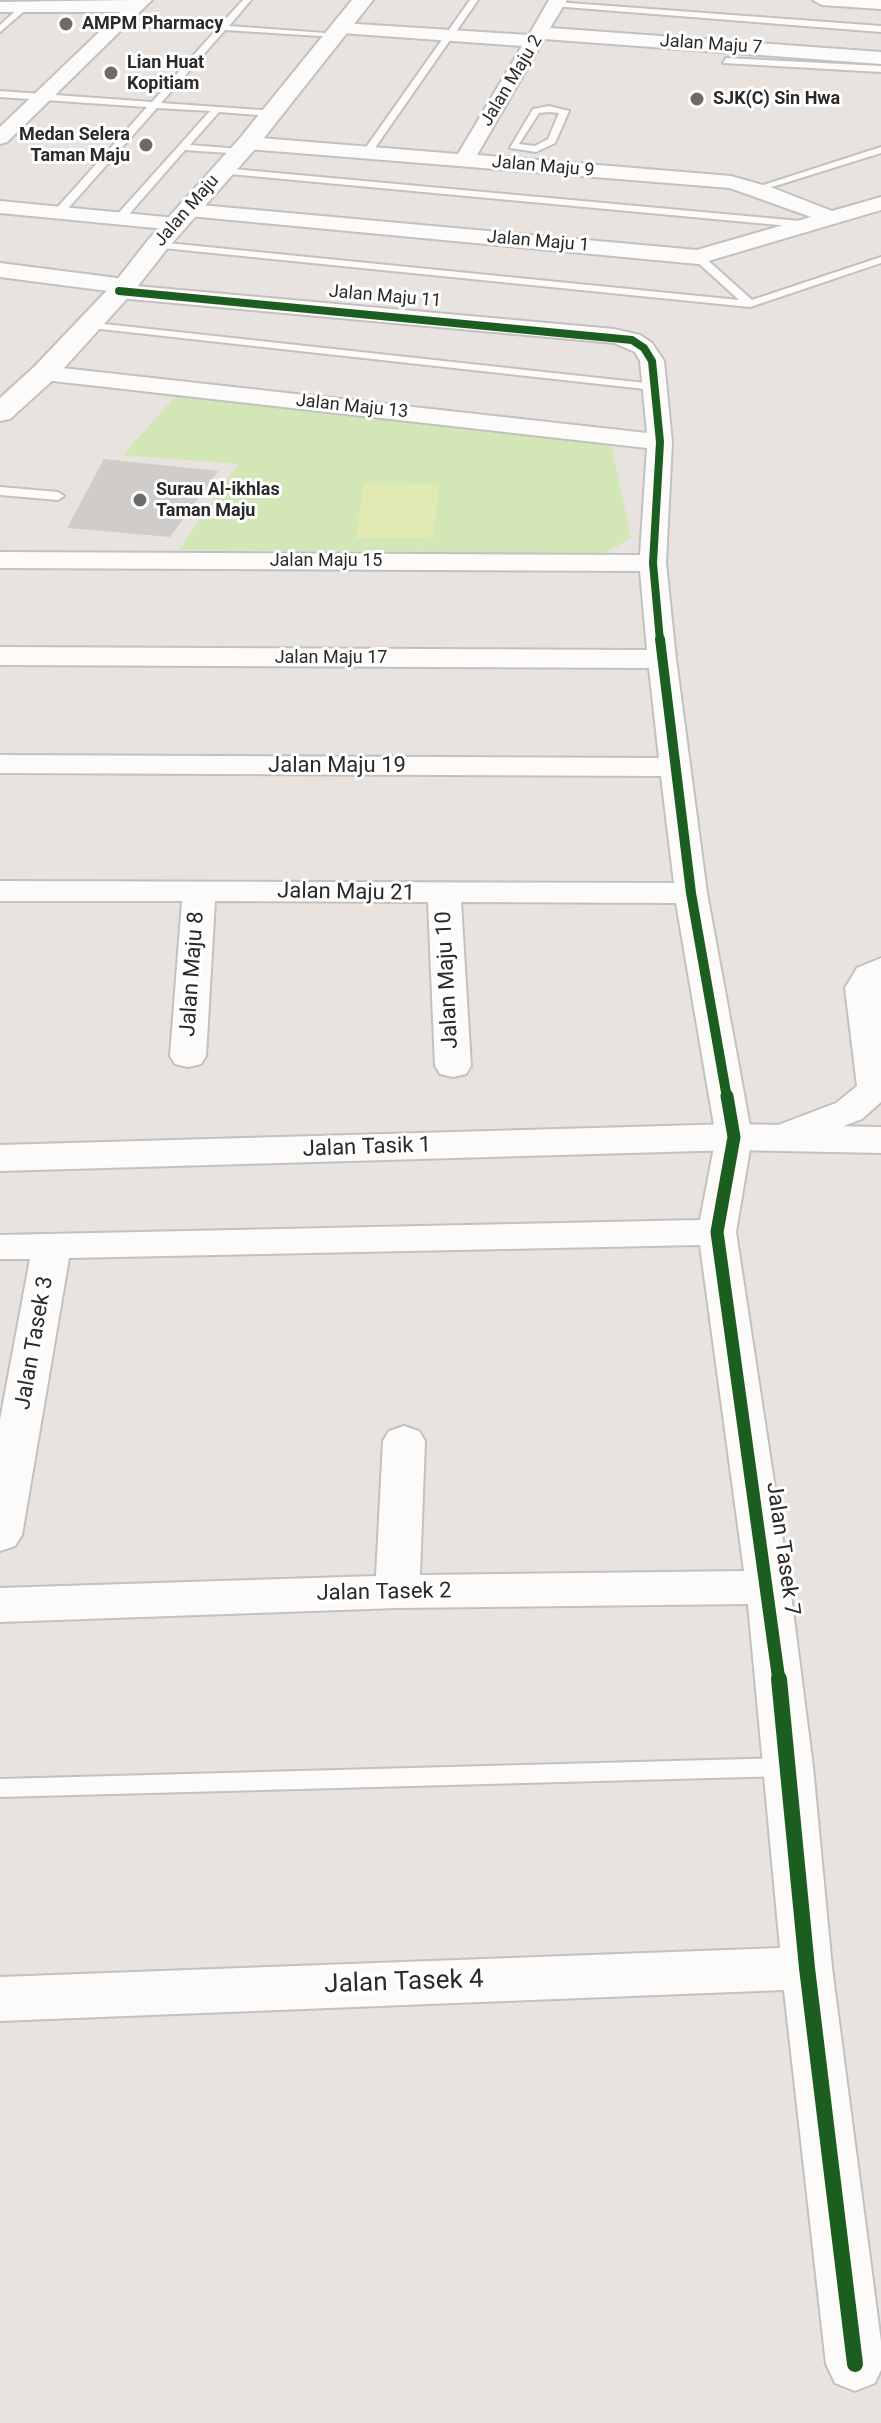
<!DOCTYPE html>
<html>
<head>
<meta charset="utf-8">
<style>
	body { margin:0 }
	canvas { display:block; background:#e9e3df }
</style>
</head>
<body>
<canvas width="881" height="2423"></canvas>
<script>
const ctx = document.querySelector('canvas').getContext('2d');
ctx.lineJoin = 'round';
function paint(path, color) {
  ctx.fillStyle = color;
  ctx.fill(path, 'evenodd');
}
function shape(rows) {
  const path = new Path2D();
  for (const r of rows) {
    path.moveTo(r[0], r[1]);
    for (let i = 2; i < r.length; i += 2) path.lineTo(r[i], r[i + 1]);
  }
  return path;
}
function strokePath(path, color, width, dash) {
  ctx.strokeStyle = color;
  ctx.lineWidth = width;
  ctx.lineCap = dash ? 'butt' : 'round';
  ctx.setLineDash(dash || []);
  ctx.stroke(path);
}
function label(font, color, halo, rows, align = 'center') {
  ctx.font = font + ' Roboto,sans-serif';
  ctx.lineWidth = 6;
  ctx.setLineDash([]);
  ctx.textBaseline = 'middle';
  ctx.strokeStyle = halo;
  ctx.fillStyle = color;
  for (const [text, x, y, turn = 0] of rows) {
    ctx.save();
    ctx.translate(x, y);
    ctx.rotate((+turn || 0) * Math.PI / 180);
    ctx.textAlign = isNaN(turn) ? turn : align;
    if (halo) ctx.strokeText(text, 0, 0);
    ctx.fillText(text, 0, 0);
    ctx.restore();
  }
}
const green = shape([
	[179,392,610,440,631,538,605,553,179,550,238,464,123,455]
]);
const pitch = shape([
	[364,483,439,484,433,539,356,538]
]);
const building = shape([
	[104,459,218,471,170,537,67,528]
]);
const lane = shape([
	[243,0,251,0,229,26,339,34,335,37,225,30,161,103,275,111,272,116,219,112,190,145,240,149,243,150,243,154,185,150,124,220,116,220,116,216,210,111,157,108,64,213,56,213,56,209,147,107,0,97,0,91,152,102,216,30,120,25,117,20,220,25,243,0],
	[470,0,478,0,370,155,364,155,362,153,470,0],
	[556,2,881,26,881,32,553,6,556,2],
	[22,5,29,7,0,32,0,25,22,5],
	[726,58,881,66,881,72,723,63,726,58],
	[549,106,569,111,555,143,536,152,510,148,533,109,549,106],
	[549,112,559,113,548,139,535,146,519,144,539,113,549,112],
	[881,147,881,153,759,191,751,189,881,147],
	[222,168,811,222,816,225,811,228,219,173,219,169,222,168],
	[157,242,739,300,694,259,694,255,702,255,752,300,881,257,881,263,750,307,153,247,152,245,157,242],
	[86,322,654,384,660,387,654,390,82,327,82,323,86,322],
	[0,487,58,492,64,496,58,500,0,495,0,487],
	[786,1758,794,1761,797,1767,794,1773,786,1776,0,1797,0,1779,786,1758]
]);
const street = shape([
	[133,0,152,0,7,142,0,144,0,127,120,12,0,12,0,2,133,0],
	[549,0,567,0,550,28,881,52,881,64,544,39,477,155,731,176,773,188,832,211,881,197,881,210,698,264,189,216,179,210,189,204,697,250,811,217,730,188,248,149,238,143,248,137,458,154,522,46,341,33,332,28,341,23,529,35,549,0],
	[813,0,881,0,881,9,822,5,813,0],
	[0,201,176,218,187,224,176,230,0,213,0,201],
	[0,263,125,279,136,286,614,329,640,335,652,343,664,361,672,442,666,563,676,659,707,893,752,1137,736,1232,790,1587,813,1767,832,1968,881,2342,881,2370,875,2383,855,2391,835,2383,826,2364,784,1990,0,2021,0,1977,780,1948,748,1604,397,1608,0,1622,0,1588,376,1576,383,1441,389,1431,404,1426,419,1431,425,1441,420,1575,744,1571,700,1245,69,1258,22,1535,15,1546,0,1551,0,1420,30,1259,0,1259,0,1235,700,1220,716,1137,676,903,461,902,471,1066,466,1074,453,1077,440,1074,435,1066,428,902,215,901,206,1056,201,1064,188,1067,175,1064,170,1056,182,901,0,901,0,881,674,883,661,776,0,773,0,755,659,758,649,668,0,665,0,647,647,650,640,571,0,568,0,552,640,555,647,448,44,380,36,378,32,373,36,368,44,366,647,433,640,361,635,352,614,343,119,298,111,296,108,291,0,277,0,263],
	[881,958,881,1102,862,1119,791,1146,778,1149,765,1146,760,1138,765,1130,836,1103,857,1086,845,988,857,968,881,958]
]);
const secondary = shape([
	[352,0,373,0,256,148,166,250,134,291,54,379,10,419,0,421,0,398,34,367,116,281,148,240,240,138,352,0],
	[734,1124,881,1127,881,1153,734,1150,0,1171,0,1145,734,1124]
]);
const cyclewayFar3 = shape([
	[119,291,632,340,644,348,652,361,660,442,653,563,660,641]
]);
const cyclewayFar2 = shape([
	[660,639,691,893,727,1098]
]);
const cyclewayFar1 = shape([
	[727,1096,734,1137,717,1232,779,1681]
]);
const cycleway = shape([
	[779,1679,807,1968,855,2364]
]);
const markers = [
	[66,24,8,"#6d6b69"],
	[111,73,8,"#6d6b69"],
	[697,99,8,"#6d6b69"],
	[146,145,8,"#6d6b69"],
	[140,500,8,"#6d6b69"]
];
const farPoinames = [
	["AMPM Pharmacy",82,24],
	["Lian Huat",127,63],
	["Kopitiam",127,84],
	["SJK(C) Sin Hwa",713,99],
	["Medan Selera",130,135,"right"],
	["Taman Maju",130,156,"right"],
	["Surau Al-ikhlas",156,490],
	["Taman Maju",156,511]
];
const farStreetnames = [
	["Jalan Maju 7",711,45,4],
	["Jalan Maju 2",512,81,-59],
	["Jalan Maju 9",543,167,5],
	["Jalan Maju",187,211,-49],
	["Jalan Maju 1",538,242,5],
	["Jalan Maju 11",385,297,5],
	["Jalan Maju 13",352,407,6],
	["Jalan Maju 15",326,561],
	["Jalan Maju 17",331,658]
];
const streetNames = [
	["Jalan Maju 19",337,766],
	["Jalan Maju 21",346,893,1],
	["Jalan Maju 8",193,974,-86],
	["Jalan Maju 10",448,980,-93],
	["Jalan Tasik 1",367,1148,-2],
	["Jalan Tasek 3",35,1343,-80],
	["Jalan Tasek 7",782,1549,82],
	["Jalan Tasek 2",384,1593,-1]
];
const nearStreetnames = [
	["Jalan Tasek 4",404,1983,-2]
];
paint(green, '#d3e6b6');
paint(pitch, '#e1eab3');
paint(building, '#cfccc9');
strokePath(lane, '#c2c1c1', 4);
strokePath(street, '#c2c1c1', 4);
strokePath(secondary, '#c2c1c1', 4);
paint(lane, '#fcfbfa');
paint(street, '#fcfbfa');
paint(secondary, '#fcfbfa');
strokePath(cyclewayFar3, '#1b5e20', 8);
strokePath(cyclewayFar2, '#1b5e20', 10);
strokePath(cyclewayFar1, '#1b5e20', 13);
strokePath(cycleway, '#1b5e20', 16);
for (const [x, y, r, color] of markers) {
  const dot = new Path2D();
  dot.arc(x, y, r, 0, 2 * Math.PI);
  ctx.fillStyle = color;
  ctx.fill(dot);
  strokePath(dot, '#fff', 3);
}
label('bold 18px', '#2a2a2a', '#fff', farPoinames, 'left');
label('18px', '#2a2a2a', '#fff', farStreetnames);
label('22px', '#2a2a2a', '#fff', streetNames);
label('26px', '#2a2a2a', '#fff', nearStreetnames);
</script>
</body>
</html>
